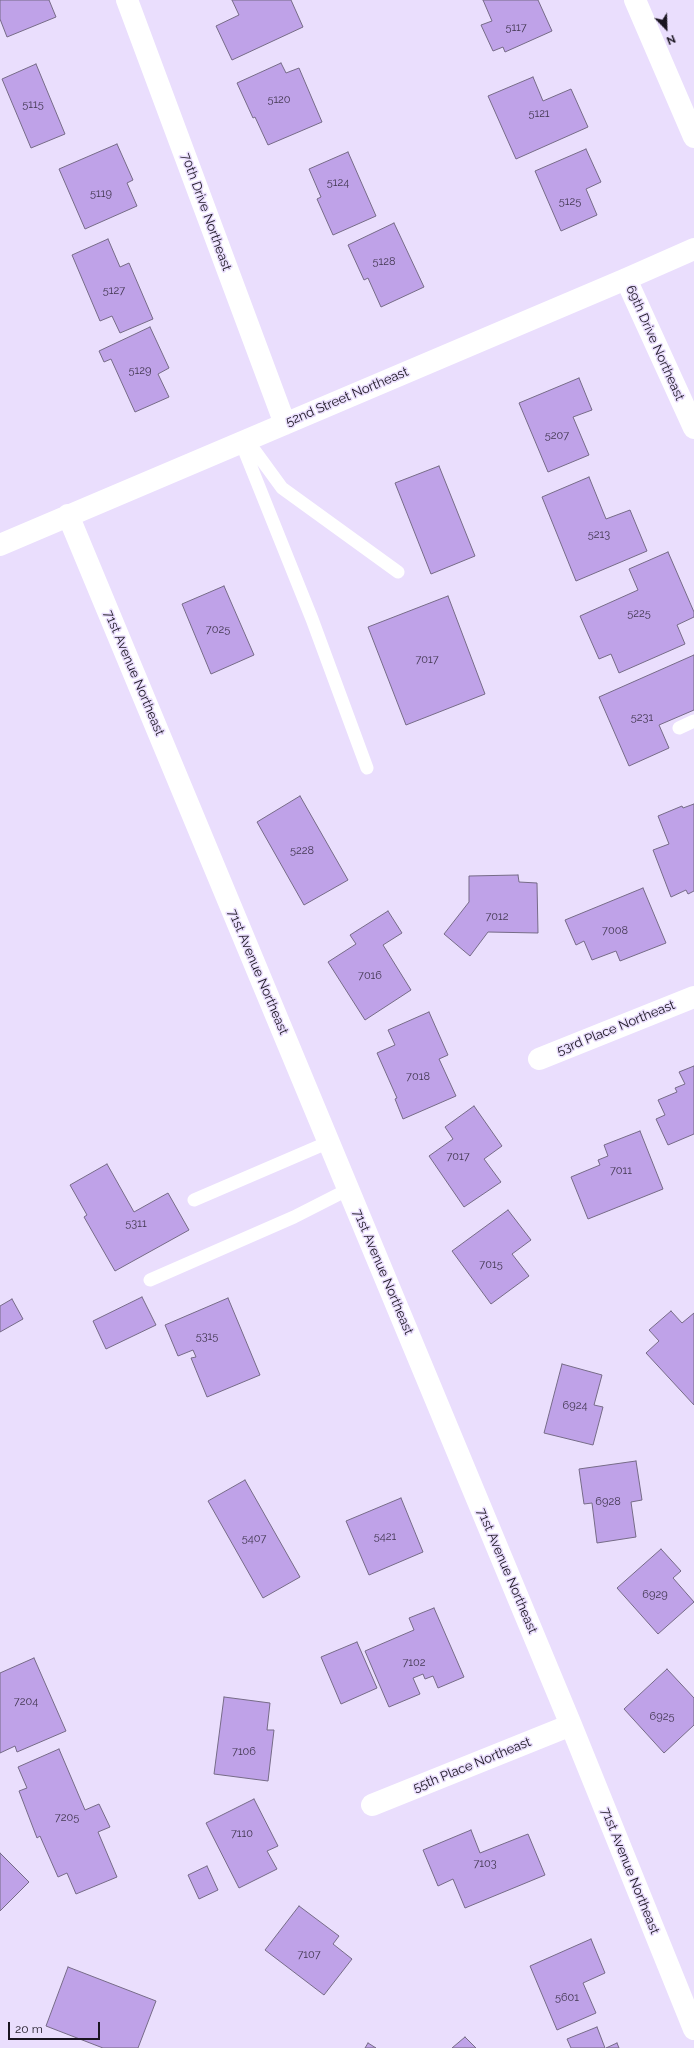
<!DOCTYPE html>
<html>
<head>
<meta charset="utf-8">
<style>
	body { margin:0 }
	#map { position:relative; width:694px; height:2048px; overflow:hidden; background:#eadefd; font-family:Raleway,sans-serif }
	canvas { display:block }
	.north { position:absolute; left:646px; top:8px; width:40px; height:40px; -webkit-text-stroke:3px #eadefd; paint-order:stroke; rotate:157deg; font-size:11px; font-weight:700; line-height:16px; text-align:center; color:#1a1520 }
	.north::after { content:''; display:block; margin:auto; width:14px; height:18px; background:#1a1520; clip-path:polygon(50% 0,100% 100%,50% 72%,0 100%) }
	.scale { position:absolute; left:8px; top:2022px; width:92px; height:18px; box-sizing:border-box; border:2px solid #1a1520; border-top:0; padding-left:5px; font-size:12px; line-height:14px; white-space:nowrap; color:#1a1520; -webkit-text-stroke:3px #eadefd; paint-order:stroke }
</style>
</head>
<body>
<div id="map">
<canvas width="694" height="2048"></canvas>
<div class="north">N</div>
<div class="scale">20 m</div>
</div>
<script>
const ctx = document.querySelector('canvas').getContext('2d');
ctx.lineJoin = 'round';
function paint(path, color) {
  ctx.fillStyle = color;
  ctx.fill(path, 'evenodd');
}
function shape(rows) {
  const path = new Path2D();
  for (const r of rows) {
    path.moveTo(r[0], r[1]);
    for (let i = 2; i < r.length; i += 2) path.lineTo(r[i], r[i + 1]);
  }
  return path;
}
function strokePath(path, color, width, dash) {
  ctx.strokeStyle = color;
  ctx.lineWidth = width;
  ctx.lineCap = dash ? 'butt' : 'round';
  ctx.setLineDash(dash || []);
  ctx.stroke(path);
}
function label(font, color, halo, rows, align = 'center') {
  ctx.font = font + ' Raleway,sans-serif';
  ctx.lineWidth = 3;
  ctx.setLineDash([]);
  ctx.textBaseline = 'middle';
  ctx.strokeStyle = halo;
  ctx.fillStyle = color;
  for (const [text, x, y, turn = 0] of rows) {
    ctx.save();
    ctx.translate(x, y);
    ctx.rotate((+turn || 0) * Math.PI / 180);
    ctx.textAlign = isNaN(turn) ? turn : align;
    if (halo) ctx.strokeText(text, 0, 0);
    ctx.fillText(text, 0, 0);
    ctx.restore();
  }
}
const building = shape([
	[0,0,49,0,56,17,7,37,0,19,0,0],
	[232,0,291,0,303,27,232,60,216,26,239,15,232,0],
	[483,0,538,0,552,31,505,52,503,47,493,51,481,25,492,21,483,0],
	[281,63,286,73,299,68,322,122,268,145,255,117,253,118,237,83,281,63],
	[36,64,65,134,31,148,2,79,36,64],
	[533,77,543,101,571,89,588,127,516,159,488,96,533,77],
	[117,144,133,180,127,183,137,206,85,229,59,169,117,144],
	[586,149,601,182,586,189,597,215,561,231,535,171,586,149],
	[348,152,376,216,333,235,317,199,321,197,309,169,348,152],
	[394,223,424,287,381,307,368,278,364,280,348,245,394,223],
	[108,239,120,267,129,263,153,319,120,333,112,316,100,321,72,255,108,239],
	[150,327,169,368,158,374,169,397,135,412,111,359,104,362,99,351,150,327],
	[579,378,592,410,573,417,589,455,548,472,519,403,579,378],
	[439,466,475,556,431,574,395,483,439,466],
	[589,477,606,519,630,510,647,551,576,581,542,497,589,477],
	[668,552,694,612,694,617,677,625,685,644,619,673,611,654,599,659,580,616,638,590,629,569,668,552],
	[224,586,254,655,211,674,182,604,224,586],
	[448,596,485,694,406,725,368,627,448,596],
	[694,655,694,710,659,725,669,748,629,766,599,697,694,655],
	[300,796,348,880,304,905,257,822,300,796],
	[694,804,694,891,688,894,686,890,671,897,653,850,669,844,658,816,682,806,683,808,694,804],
	[518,875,519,882,537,883,538,933,488,932,470,956,444,934,469,902,469,876,518,875],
	[643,888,666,943,620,961,616,951,592,960,584,941,576,945,565,920,643,888],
	[388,911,402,933,383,945,411,990,365,1020,328,962,356,944,350,935,388,911],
	[429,1012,448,1055,439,1059,456,1096,403,1119,395,1099,397,1098,377,1053,395,1045,388,1030,429,1012],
	[694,1066,694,1134,668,1145,656,1119,665,1115,658,1100,677,1092,675,1088,685,1084,679,1072,694,1066],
	[474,1106,502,1146,484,1159,501,1182,464,1207,429,1156,453,1139,445,1127,474,1106],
	[640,1131,663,1189,588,1219,571,1177,600,1165,598,1160,608,1156,604,1145,640,1131],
	[107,1164,134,1212,168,1193,189,1230,115,1271,84,1217,87,1215,70,1185,107,1164],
	[508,1210,531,1240,512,1254,529,1276,491,1304,452,1251,508,1210],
	[142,1297,156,1325,106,1349,93,1321,142,1297],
	[228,1298,260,1375,207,1397,191,1358,196,1357,193,1350,178,1356,165,1325,228,1298],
	[12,1299,23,1319,0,1332,0,1306,12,1299],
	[671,1311,682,1323,694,1313,694,1405,646,1353,659,1341,649,1330,671,1311],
	[562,1364,602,1375,594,1405,603,1407,593,1445,544,1433,562,1364],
	[636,1461,642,1500,631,1502,636,1537,597,1543,592,1503,584,1504,579,1469,636,1461],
	[245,1480,300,1577,263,1598,208,1501,245,1480],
	[401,1498,423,1552,369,1575,346,1521,401,1498],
	[661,1549,681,1571,673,1578,694,1602,658,1634,617,1588,661,1549],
	[434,1608,464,1677,438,1688,433,1676,425,1679,423,1674,413,1678,420,1694,389,1707,365,1651,414,1630,409,1618,434,1608],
	[357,1642,377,1688,341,1704,321,1657,357,1642],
	[34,1658,66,1731,17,1752,15,1746,0,1753,0,1673,34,1658],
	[667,1669,694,1698,694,1725,664,1753,624,1709,667,1669],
	[224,1697,270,1703,267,1730,274,1730,268,1781,214,1774,224,1697],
	[59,1749,85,1810,99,1804,110,1827,98,1832,117,1877,76,1894,67,1873,58,1877,40,1836,37,1838,19,1791,27,1788,18,1767,59,1749],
	[254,1799,278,1846,267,1851,277,1869,239,1888,206,1823,254,1799],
	[471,1830,480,1853,528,1834,545,1875,465,1908,453,1879,438,1886,423,1850,471,1830],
	[0,1853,29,1882,0,1911,0,1853],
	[207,1866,218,1890,199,1899,188,1875,207,1866],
	[299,1906,339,1936,333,1944,352,1959,324,1995,265,1950,299,1906],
	[591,1939,605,1973,583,1983,596,2013,557,2030,530,1966,591,1939],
	[68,1967,156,2001,138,2048,103,2048,46,2026,68,1967],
	[597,2027,605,2048,571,2048,567,2039,597,2027],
	[465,2037,476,2048,452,2048,465,2037],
	[368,2043,376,2048,365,2048,368,2043],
	[617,2043,619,2048,606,2048,617,2043]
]);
const lane = shape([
	[247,440,282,488,398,572],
	[241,442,312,619,367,768],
	[679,728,694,721],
	[194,1200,329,1142],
	[150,1280,294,1217,349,1189]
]);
const street = shape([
	[127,0,285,424],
	[635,0,694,137],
	[626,279,694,428],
	[68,515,571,1725,694,2029],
	[0,545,626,279,694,249],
	[539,1059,694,997],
	[372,1805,571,1725]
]);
const numberNames = [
	["5117",516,28],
	["5120",279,100],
	["5115",33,105],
	["5121",539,114],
	["5124",338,183],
	["5119",101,194],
	["5125",570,202],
	["5128",384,262],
	["5127",114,291],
	["5129",140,371],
	["5207",557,436],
	["5213",599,535],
	["5225",639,614],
	["7025",218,630],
	["7017",427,660],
	["5231",642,718],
	["5228",302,851],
	["7012",497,917],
	["7008",615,931],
	["7016",370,976],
	["7018",418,1077],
	["7017",458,1157],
	["7011",621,1171],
	["5311",136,1224],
	["7015",491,1265],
	["5315",207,1337],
	["6924",575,1406],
	["6928",608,1502],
	["5421",385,1537],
	["5407",254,1539],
	["6929",655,1595],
	["7102",414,1663],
	["7204",26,1702],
	["6925",662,1717],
	["7106",244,1752],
	["7205",67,1818],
	["7110",242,1834],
	["7103",485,1864],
	["7107",309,1955],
	["5601",567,1998]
];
const streetNames = [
	["70th Drive Northeast",206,212,70],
	["69th Drive Northeast",655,343,66],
	["52nd Street Northeast",347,397,-23],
	["71st Avenue Northeast",134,673,67],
	["71st Avenue Northeast",258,972,67],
	["53rd Place Northeast",616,1028,-22],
	["71st Avenue Northeast",383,1272,67],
	["71st Avenue Northeast",507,1571,67],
	["55th Place Northeast",472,1765,-22],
	["71st Avenue Northeast",630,1871,68]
];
paint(building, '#bfa2e8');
strokePath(building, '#766b87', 1);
strokePath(lane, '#fff', 13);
strokePath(street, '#fff', 22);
label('11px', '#433852', null, numberNames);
label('13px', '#1a1520', '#eadefd', streetNames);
</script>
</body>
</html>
